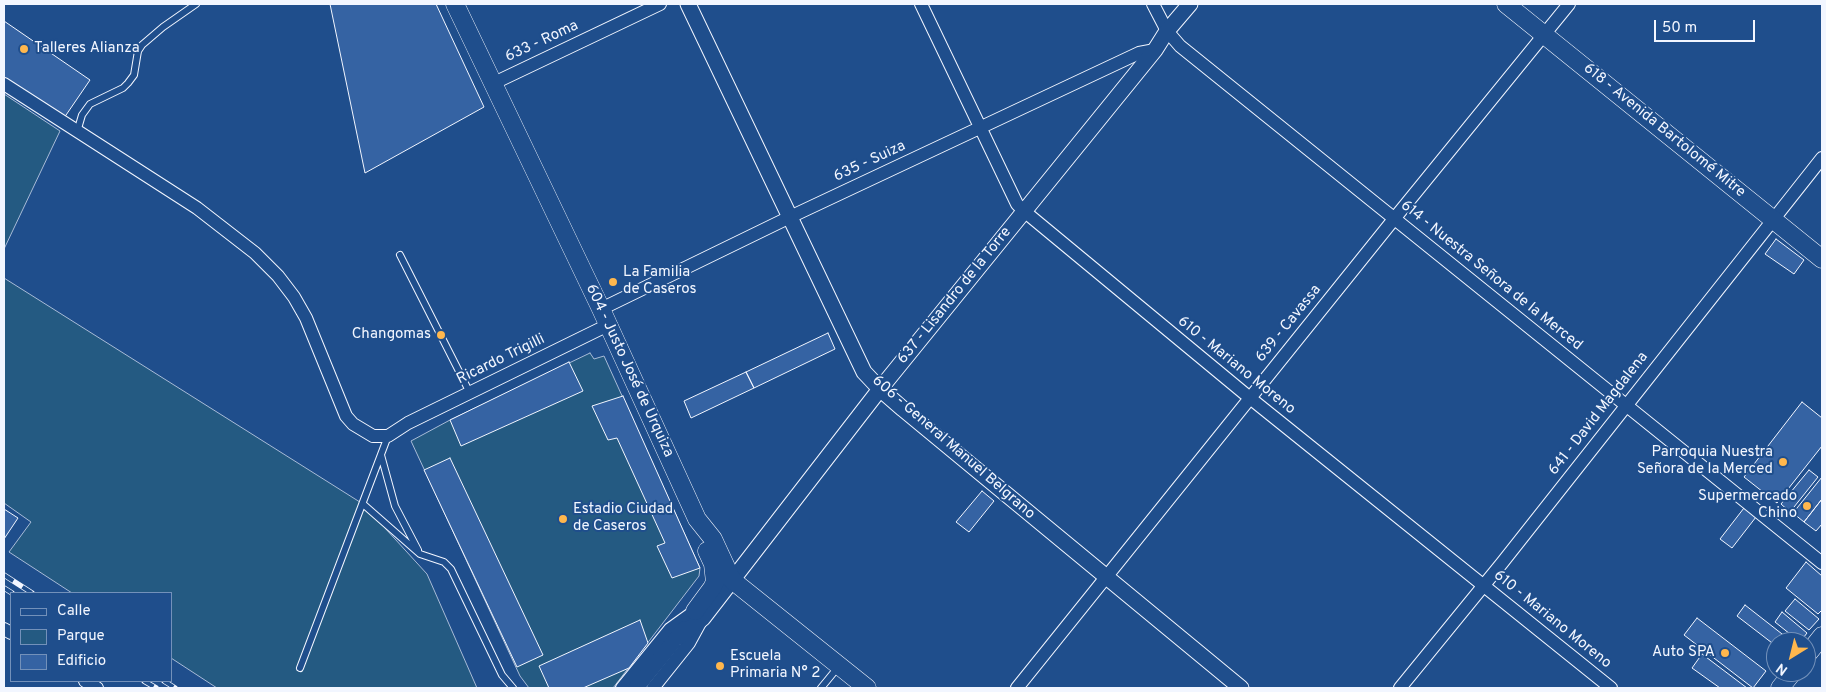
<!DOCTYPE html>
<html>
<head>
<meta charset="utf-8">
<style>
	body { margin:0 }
	#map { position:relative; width:1826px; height:692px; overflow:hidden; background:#1f4e8c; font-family:Overpass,sans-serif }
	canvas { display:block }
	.frame { position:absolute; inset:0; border:5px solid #f2f6ff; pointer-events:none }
	.legend { position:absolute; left:10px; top:592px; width:162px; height:90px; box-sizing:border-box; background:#1f4e8c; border:1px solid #7391ba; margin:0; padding:6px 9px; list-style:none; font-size:15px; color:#f2f6ff }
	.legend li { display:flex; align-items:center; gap:10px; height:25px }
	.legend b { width:25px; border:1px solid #7391ba }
	.north { position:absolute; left:1766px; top:632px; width:50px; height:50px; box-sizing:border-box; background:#1f4e8c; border:1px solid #7391ba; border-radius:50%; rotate:216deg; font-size:14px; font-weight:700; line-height:20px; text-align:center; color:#f2f6ff }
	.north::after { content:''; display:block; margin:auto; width:18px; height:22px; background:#ffb74d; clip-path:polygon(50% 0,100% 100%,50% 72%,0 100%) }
	.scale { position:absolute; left:1654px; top:20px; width:101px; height:22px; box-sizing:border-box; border:2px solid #f2f6ff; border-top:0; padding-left:6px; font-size:15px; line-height:18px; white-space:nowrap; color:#f2f6ff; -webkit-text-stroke:4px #1f4e8c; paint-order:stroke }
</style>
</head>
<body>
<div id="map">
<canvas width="1826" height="692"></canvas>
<div class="frame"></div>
<ul class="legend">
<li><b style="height:6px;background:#1f4e8c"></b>Calle</li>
<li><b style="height:14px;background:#245a82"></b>Parque</li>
<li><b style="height:14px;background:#3563a3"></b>Edificio</li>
</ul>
<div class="north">N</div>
<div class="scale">50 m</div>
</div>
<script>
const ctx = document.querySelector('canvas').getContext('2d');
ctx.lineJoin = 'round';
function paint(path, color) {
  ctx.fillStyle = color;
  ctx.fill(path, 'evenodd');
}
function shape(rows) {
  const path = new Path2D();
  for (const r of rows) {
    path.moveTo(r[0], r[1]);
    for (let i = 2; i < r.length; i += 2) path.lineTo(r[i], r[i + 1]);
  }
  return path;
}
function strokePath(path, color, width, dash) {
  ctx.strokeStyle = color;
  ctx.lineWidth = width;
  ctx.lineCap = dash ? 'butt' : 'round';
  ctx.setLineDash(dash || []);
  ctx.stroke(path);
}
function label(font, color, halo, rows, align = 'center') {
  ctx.font = font + ' Overpass,sans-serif';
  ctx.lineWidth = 4;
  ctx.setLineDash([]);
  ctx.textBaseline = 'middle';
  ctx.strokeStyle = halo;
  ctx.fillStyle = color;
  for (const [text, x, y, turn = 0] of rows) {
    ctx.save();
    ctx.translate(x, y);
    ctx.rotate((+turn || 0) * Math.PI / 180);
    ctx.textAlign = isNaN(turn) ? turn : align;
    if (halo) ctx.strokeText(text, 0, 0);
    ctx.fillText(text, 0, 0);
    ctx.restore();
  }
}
const green = shape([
	[4,94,60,131,4,249,4,94],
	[4,278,363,504,427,574,477,688,217,688,171,658,171,593,72,593,9,552,31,522,4,503,4,278],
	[590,353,594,359,604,356,700,568,699,576,613,688,529,688,520,676,411,441,450,420,590,353]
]);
const building = shape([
	[330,4,436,4,484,107,365,173,330,4],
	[4,21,90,80,64,118,4,77,4,21],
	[1776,239,1804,260,1794,274,1765,254,1776,239],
	[828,333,835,349,754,388,746,372,828,333],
	[569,362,583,391,461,446,450,420,569,362],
	[746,372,754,388,691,418,684,401,746,372],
	[623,396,700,568,672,578,657,546,665,543,617,438,608,440,592,406,623,396],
	[1802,402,1822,418,1822,446,1777,503,1744,477,1802,402],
	[450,458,543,655,517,667,424,470,450,458],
	[1809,470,1818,477,1790,512,1781,504,1809,470],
	[1822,477,1822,499,1804,522,1793,513,1822,477],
	[982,491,994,501,969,532,956,522,982,491],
	[1822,499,1822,524,1816,531,1804,522,1822,499],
	[1744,508,1756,517,1732,548,1720,539,1744,508],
	[4,509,18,518,4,539,4,509],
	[1806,562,1822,576,1822,610,1818,614,1786,588,1806,562],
	[1795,599,1819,619,1809,630,1785,611,1795,599],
	[1745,605,1791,641,1791,642,1776,642,1776,646,1737,616,1745,605],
	[1782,612,1807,633,1800,642,1775,622,1782,612],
	[1697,618,1766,671,1753,688,1684,635,1697,618],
	[640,620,648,643,629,668,583,688,549,688,539,666,640,620],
	[1702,654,1747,688,1720,688,1692,668,1702,654]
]);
const service = shape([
	[77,132,82,115,90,104,123,88,128,83,134,75,138,51,142,45,163,27,196,4],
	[400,255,470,393],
	[381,455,395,506,418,550],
	[363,504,420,554,444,562,451,569,502,675,513,688],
	[300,668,388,436],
	[821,688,839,666]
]);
const minor = shape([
	[921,4,1017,204,1024,211,1250,398,1611,688],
	[1153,4,1167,31,1180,46,1822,563],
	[4,84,197,208,255,253,278,276,294,297,306,318,346,416,353,424,373,436,388,436,408,423,608,325],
	[492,84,660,4],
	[601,309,790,217,1139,53,1155,50],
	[4,629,11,633],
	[85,681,97,688],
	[622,688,670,629,695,611],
	[653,688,689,643,701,621],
	[1017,688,1394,219,1569,4],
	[1400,688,1502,563,1822,158]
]);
const tertiary = shape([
	[688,4,864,372,880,389,903,409,1241,688],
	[679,637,703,618,880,389,1155,50,1167,31,1190,4],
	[636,688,684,629]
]);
const secondary = shape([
	[455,4,601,309,697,519,713,539,732,580,867,688],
	[1506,4,1822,259],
	[695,611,712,588,715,582,713,564,707,551],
	[1806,656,1822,636],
	[1780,688,1793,672]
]);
const rail = shape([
	[4,575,32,593],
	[4,588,12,593],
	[144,681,156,688],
	[164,681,175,688]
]);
const markers = [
	[24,49,5,"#ffb74d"],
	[613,282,5,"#ffb74d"],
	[441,335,5,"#ffb74d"],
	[1783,462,5,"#ffb74d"],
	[1807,506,5,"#ffb74d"],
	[563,519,5,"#ffb74d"],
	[1725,653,5,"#ffb74d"],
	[720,666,5,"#ffb74d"]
];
const streetNames = [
	["633 - Roma",542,42,-25],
	["618 - Avenida Bartolomé Mitre",1664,131,39],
	["635 - Suiza",870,162,-25],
	["614 - Nuestra Señora de la Merced",1491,276,39],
	["637 - Lisandro de la Torre",955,296,-51],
	["639 - Cavassa",1289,324,-51],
	["Ricardo Trigilli",501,360,-26],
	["610 - Mariano Moreno",1236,366,39],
	["604 - Justo José de Urquiza",629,371,65],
	["641 - David Magdalena",1599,414,-52],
	["606 - General Manuel Belgrano",953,448,41],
	["610 - Mariano Moreno",1552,620,39]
];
const poiNames = [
	["Talleres Alianza",34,49],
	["La Familia",623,273],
	["de Caseros",623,290],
	["Changomas",431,335,"right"],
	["Parroquia Nuestra",1773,453,"right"],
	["Señora de la Merced",1773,470,"right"],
	["Supermercado",1797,497,"right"],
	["Chino",1797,514,"right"],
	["Estadio Ciudad",573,510],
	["de Caseros",573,527],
	["Auto SPA",1715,653,"right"],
	["Escuela",730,657],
	["Primaria N° 2",730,674]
];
paint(green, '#245a82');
strokePath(green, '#a8bbd7', 1);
paint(building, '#3563a3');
strokePath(building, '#f2f6ff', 1);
strokePath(service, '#f2f6ff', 8);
strokePath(minor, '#f2f6ff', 14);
strokePath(tertiary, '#f2f6ff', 17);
strokePath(secondary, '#f2f6ff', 19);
strokePath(service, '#1f4e8c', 6);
strokePath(minor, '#1f4e8c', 12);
strokePath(tertiary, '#1f4e8c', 15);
strokePath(secondary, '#1f4e8c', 18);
strokePath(rail, '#f2f6ff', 5.5);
strokePath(rail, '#1f4e8c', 4, [11]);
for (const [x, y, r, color] of markers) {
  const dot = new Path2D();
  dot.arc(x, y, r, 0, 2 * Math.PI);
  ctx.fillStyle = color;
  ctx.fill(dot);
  strokePath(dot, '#1f4e8c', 2);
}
label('15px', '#f2f6ff', '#1f4e8c', streetNames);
label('15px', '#f2f6ff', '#1f4e8c', poiNames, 'left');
</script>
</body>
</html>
